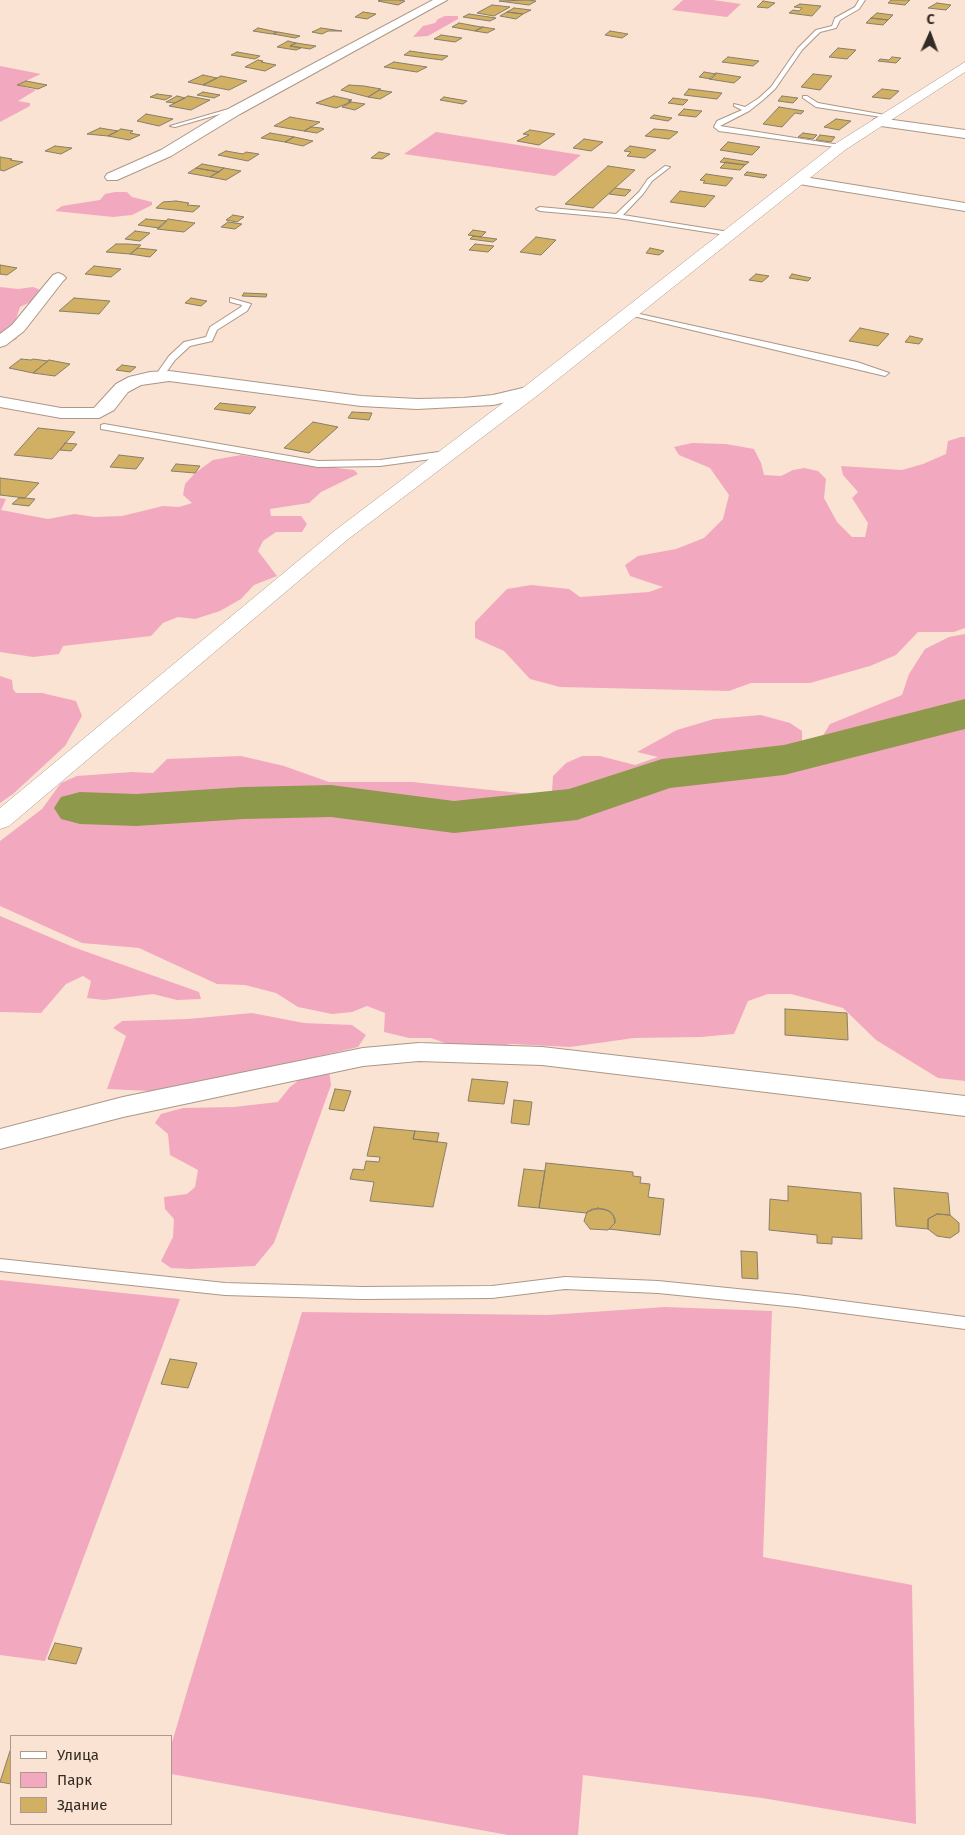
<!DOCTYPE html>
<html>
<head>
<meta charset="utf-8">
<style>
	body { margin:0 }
	#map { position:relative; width:965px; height:1835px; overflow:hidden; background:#fae3d2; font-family:"Fira Sans",sans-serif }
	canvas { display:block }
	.legend { position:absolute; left:10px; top:1735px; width:162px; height:90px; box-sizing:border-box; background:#fae3d2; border:1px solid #aa998c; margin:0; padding:6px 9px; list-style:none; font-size:15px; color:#322a24 }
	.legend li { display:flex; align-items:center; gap:10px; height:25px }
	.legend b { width:25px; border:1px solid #aa998c }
	.north { position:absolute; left:905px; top:10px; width:50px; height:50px; -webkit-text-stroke:4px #fae3d2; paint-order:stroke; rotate:2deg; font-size:14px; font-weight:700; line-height:20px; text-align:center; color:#322a24 }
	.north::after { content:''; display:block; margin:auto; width:18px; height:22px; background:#322a24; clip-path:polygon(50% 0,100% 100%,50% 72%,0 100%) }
</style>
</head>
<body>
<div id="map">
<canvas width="965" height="1835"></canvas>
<ul class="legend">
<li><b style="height:6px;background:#fff"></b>Улица</li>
<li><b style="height:14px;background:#f2a9bf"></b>Парк</li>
<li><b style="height:14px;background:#d1b064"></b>Здание</li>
</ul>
<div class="north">С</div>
</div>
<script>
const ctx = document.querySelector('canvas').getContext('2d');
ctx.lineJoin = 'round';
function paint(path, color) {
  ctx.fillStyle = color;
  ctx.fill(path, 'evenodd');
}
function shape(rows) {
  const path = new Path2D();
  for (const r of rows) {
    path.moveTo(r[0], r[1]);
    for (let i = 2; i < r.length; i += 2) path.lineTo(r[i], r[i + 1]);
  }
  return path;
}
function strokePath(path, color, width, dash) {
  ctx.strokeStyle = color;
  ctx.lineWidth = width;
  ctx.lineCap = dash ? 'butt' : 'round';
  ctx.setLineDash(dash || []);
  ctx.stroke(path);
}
const green = shape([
	[683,0,713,0,741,4,727,17,672,10],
	[445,16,458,16,458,19,428,36,413,37,423,26,435,23,438,19],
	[0,66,41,74,17,85,36,90,18,101,30,103,30,106,0,122],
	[436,132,581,155,555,176,404,154],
	[115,192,127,192,132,197,152,202,152,205,132,215,113,217,55,211,62,206,100,200,105,194],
	[0,287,18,289,33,287,43,291,37,299,20,307,13,328,17,339,0,346],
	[961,437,965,437,965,628,954,632,918,632,896,655,870,666,810,683,751,683,729,691,560,687,530,679,504,651,475,638,475,622,507,589,531,585,569,589,580,597,649,592,663,587,630,576,625,565,638,556,676,549,704,538,723,519,729,495,710,468,679,455,674,447,692,443,726,444,754,449,761,463,764,475,781,476,793,470,804,468,818,471,826,479,824,498,837,522,852,537,865,537,868,523,852,498,858,492,843,475,841,466,902,470,923,464,946,454,948,441],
	[241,455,298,464,328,462,337,468,354,470,358,474,321,492,309,503,270,509,271,516,301,516,307,524,302,532,276,532,263,541,258,551,277,576,254,585,241,599,220,611,195,619,178,617,163,623,151,636,63,646,59,654,33,657,0,652,0,498,6,499,1,510,48,519,74,514,95,517,122,516,163,506,179,507,192,503,183,495,185,484,195,473,213,460],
	[965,634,965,1081,938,1078,876,1040,843,1008,791,994,768,994,748,1001,734,1034,701,1037,634,1038,570,1047,512,1044,486,1048,459,1048,431,1038,409,1038,384,1032,385,1013,367,1006,352,1012,332,1014,298,1007,276,993,245,985,217,984,139,948,82,943,0,906,0,841,42,809,61,783,77,776,132,772,153,773,167,759,241,756,284,766,329,782,412,782,530,794,552,792,553,776,566,763,582,756,600,756,635,765,658,757,637,752,677,730,714,719,761,715,790,723,802,731,802,745,800,747,820,746,819,742,830,724,902,695,909,674,925,649,949,637],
	[0,676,12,680,13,689,16,693,42,693,76,701,82,716,65,746,13,794,0,803],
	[0,916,73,947,199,992,201,999,177,1000,153,994,104,1000,87,998,91,981,83,976,66,984,41,1013,0,1012],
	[252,1013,304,1023,352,1025,366,1035,358,1047,235,1076,150,1091,107,1089,126,1036,113,1028,122,1021,188,1019],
	[329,1070,331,1085,274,1243,255,1266,190,1269,171,1268,161,1261,173,1237,174,1219,165,1209,164,1197,187,1194,195,1187,198,1170,170,1155,168,1134,155,1123,161,1114,183,1108,234,1107,278,1102,290,1087,304,1076],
	[0,1280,180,1299,45,1661,0,1655],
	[665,1307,772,1311,763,1557,912,1585,916,1824,762,1798,583,1775,578,1835,508,1835,171,1774,171,1746,188,1688,302,1312,548,1315]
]);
const river = shape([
	[965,699,965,729,784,775,670,788,577,820,454,833,331,817,244,819,136,826,80,824,61,819,54,808,61,797,80,792,136,794,244,787,331,785,454,801,569,789,662,759,784,745,965,699]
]);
const building = shape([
	[381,0,398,0,405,1,398,5,378,1,381,0],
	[528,0,536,1,529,5,499,1,528,0],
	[891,0,910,0,905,5,888,3,891,0],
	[763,1,775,3,768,8,757,7,763,1],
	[937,3,951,5,946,10,928,8,937,3],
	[800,4,821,6,812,16,789,13,793,10,799,11,802,8,794,7,800,4],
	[492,5,510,7,494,16,477,13,492,5],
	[514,8,531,10,523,14,507,12,514,8],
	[363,12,376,14,367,19,355,17,363,12],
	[507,12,523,14,516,19,500,16,507,12],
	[877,13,893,15,888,20,871,18,877,13],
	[469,14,496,18,490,21,463,17,469,14],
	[871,18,888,20,883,25,866,23,871,18],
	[459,23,481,27,483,27,475,31,452,27,459,23],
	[483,27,495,29,487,33,475,31,483,27],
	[258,28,277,32,272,34,253,31,258,28],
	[321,28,342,31,328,31,322,34,312,32,321,28],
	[610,31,628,34,622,38,605,35,610,31],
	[278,32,300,36,295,38,273,34,278,32],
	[441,35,462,38,455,42,434,39,441,35],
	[288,41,296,43,290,46,301,48,296,50,277,47,288,41],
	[296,43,316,46,310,49,290,46,296,43],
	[838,48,856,50,847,59,829,57,838,48],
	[410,51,430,54,448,56,442,60,404,55,410,51],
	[237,52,260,56,255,59,231,55,237,52],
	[728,57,759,61,753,66,722,62,728,57],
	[892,57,901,58,896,63,878,61,880,59,889,60,892,57],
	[258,60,263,61,261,62,276,65,265,71,245,67,258,60],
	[394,62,427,67,417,72,384,67,394,62],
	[704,72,716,74,711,79,699,77,704,72],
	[716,73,741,77,734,83,709,79,716,73],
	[813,74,832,76,820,90,801,87,813,74],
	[203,75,217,78,203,85,188,82,203,75],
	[221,76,247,81,229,90,203,85,221,76],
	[26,81,47,85,38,89,17,85,26,81],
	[349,85,364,86,381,89,368,97,341,90,349,85],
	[689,89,722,93,717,99,684,95,689,89],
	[882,89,899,91,890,99,872,97,882,89],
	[379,90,392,92,380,99,368,97,379,90],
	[203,92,220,95,214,98,197,95,203,92],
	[157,94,172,96,165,100,150,97,157,94],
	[177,96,185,98,175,103,166,102,177,96],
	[188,96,210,100,191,110,169,106,188,96],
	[334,96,352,100,348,101,351,102,336,108,316,103,334,96],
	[782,96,798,98,793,103,778,101,782,96],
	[444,97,467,101,463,104,440,100,444,97],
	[673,98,688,100,683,105,668,103,673,98],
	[351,102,365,104,355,110,342,107,351,102],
	[779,107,804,111,801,114,795,113,782,127,763,124,779,107],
	[684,109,702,111,696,117,678,115,684,109],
	[146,114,173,119,159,126,137,121,146,114],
	[654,115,672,118,668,121,650,118,654,115],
	[290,117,307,120,320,122,304,131,274,126,290,117],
	[836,119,851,121,839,130,824,127,836,119],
	[311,127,321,128,324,129,317,133,304,131,311,127],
	[100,128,118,131,108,136,87,134,100,128],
	[121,129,133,131,130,133,140,135,129,140,108,136,121,129],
	[654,129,667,130,678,132,669,139,645,136,654,129],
	[530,130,555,134,539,145,517,141,529,135,523,134,530,130],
	[270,133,294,137,285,142,261,138,270,133],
	[803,133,817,135,813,139,798,137,803,133],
	[820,135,835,137,831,142,816,140,820,135],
	[294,137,313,141,303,146,285,142,294,137],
	[584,139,603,142,591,151,573,148,584,139],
	[728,142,760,147,752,155,720,150,728,142],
	[55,146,72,148,61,154,45,151,55,146],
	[630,146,656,150,645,158,627,156,631,152,624,151,630,146],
	[226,151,243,154,246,152,259,154,248,161,218,155,226,151],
	[379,152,390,154,382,159,371,158,379,152],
	[0,157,12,159,10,160,23,162,4,171,0,170,0,157],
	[724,158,749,162,745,165,720,162,724,158],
	[726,162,745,165,740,170,720,168,726,162],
	[202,164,224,168,219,172,196,168,202,164],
	[608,166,635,170,593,208,565,204,608,166],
	[196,168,219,172,210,177,188,173,196,168],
	[224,168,241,171,226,180,210,177,224,168],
	[747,172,767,175,764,178,744,175,747,172],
	[706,174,733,178,726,186,703,183,705,181,700,180,706,174],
	[615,188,631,190,625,196,609,194,615,188],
	[680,191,715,196,705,207,670,202,680,191],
	[176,201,189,203,187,205,200,206,193,212,156,208,163,202,176,201],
	[233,215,244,217,237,222,226,220,233,215],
	[146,219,167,221,159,228,138,225,146,219],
	[168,219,195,223,184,232,157,229,168,219],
	[228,222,242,224,235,229,221,227,228,222],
	[473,230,486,232,481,237,468,235,473,230],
	[135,231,150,233,140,241,125,239,135,231],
	[473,236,497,239,493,242,470,239,473,236],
	[536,237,556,240,541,255,520,252,536,237],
	[116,244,128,244,141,245,130,254,106,252,116,244],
	[475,244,494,246,488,252,469,250,475,244],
	[138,248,157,250,150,257,130,254,138,248],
	[650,248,664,251,659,255,646,253,650,248],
	[0,265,17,268,7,275,0,274,0,265],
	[94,266,121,269,111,277,85,274,94,266],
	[756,274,769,276,762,282,749,280,756,274],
	[792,274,811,278,808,281,789,278,792,274],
	[244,293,267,294,266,297,242,296,244,293],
	[74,298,110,301,99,314,59,311,74,298],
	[191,298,207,301,201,306,185,303,191,298],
	[860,328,889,334,878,346,849,341,860,328],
	[910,336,923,339,919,344,905,342,910,336],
	[21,359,31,360,33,359,48,361,33,373,9,368,21,359],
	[49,360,70,364,55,376,33,373,49,360],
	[122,365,136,367,130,372,116,370,122,365],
	[220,403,256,407,250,414,214,409,220,403],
	[352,412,372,413,369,420,348,418,352,412],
	[313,422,338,427,309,453,284,448,313,422],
	[38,428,75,432,52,459,14,455,38,428],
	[65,443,77,444,71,451,60,450,65,443],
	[119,455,144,458,136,469,110,467,119,455],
	[176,464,200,466,195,473,171,471,176,464],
	[0,478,39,483,25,498,0,495,0,478],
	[19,498,25,498,35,499,29,506,12,504,19,498],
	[785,1009,847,1013,848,1040,785,1035,785,1009],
	[472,1079,508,1082,504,1104,468,1101,472,1079],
	[335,1089,351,1091,344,1111,329,1109,335,1089],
	[514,1100,532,1102,529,1125,511,1123,514,1100],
	[374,1127,415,1131,413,1139,447,1143,433,1207,370,1201,374,1182,350,1179,353,1169,364,1170,366,1161,379,1162,380,1157,367,1156,374,1127],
	[415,1131,439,1133,437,1142,413,1139,415,1131],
	[546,1163,633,1172,633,1176,641,1177,640,1183,650,1184,648,1197,664,1199,660,1235,609,1229,615,1223,615,1218,609,1211,604,1209,592,1209,586,1213,539,1208,546,1163],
	[524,1169,545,1171,539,1208,518,1206,524,1169],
	[788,1186,861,1193,862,1239,832,1237,832,1244,817,1243,817,1235,769,1230,770,1199,788,1201,788,1186],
	[894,1188,948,1193,950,1215,937,1214,928,1219,928,1229,896,1226,894,1188],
	[598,1208,609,1211,613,1214,615,1223,608,1230,590,1229,584,1221,587,1212,598,1208],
	[937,1214,950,1215,959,1223,959,1232,950,1238,937,1236,928,1229,928,1219,937,1214],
	[741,1251,757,1252,758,1279,742,1278,741,1251],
	[170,1359,197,1363,188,1388,161,1384,170,1359],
	[55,1643,82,1648,76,1664,48,1659,55,1643],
	[11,1748,11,1784,0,1782,11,1748]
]);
const service = shape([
	[859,0,865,0,859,9,840,20,836,28,820,32,802,50,775,89,763,100,749,111,720,126,840,145,843,147,842,148,719,131,714,127,717,121,742,110,734,106,734,104,745,107,759,98,771,87,798,48,816,30,832,26,835,18,855,7,859,0],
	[803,96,807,96,818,103,891,116,888,118,816,107,803,98,803,96],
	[239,106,244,107,175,127,170,126,239,106],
	[665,166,670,167,652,181,643,194,623,215,729,232,733,234,732,236,618,218,540,211,536,209,540,207,616,214,639,192,648,179,665,166],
	[230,298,251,304,247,311,217,330,212,341,190,346,175,360,162,378,156,378,155,376,169,356,184,342,206,337,210,327,241,307,242,305,230,302,230,298],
	[626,311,857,362,889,373,885,376,629,315,625,313,626,311],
	[104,424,318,461,380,460,446,451,451,454,446,457,380,466,318,467,101,429,101,425,104,424],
	[0,1259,225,1283,362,1287,492,1286,565,1277,658,1281,797,1295,965,1317,965,1329,797,1307,658,1293,565,1289,492,1298,362,1299,225,1295,0,1271,0,1259]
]);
const minor = shape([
	[433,0,447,0,240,114,171,156,117,180,107,180,105,177,107,174,161,150,230,108,433,0],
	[879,118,965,130,965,138,874,125,872,122,874,119,879,118],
	[798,176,965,203,965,211,793,183,791,180,798,176],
	[58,273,63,275,66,278,63,281,24,331,6,345,0,347,0,334,12,325,53,275,58,273],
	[169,371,361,396,417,399,464,398,493,395,531,386,537,387,540,391,537,395,493,405,417,409,361,406,169,381,141,385,128,392,114,410,99,418,61,418,0,407,0,397,61,408,94,408,116,384,129,377,150,372,169,371],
	[419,1043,542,1047,965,1096,965,1116,542,1065,419,1061,363,1066,123,1117,0,1149,0,1129,123,1097,363,1048,419,1043]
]);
const tertiary = shape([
	[965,62,965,72,845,150,538,395,347,540,9,826,0,829,0,808,333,532,524,387,835,144,965,62]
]);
paint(green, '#f2a9bf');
paint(river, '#8e994b');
paint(building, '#d1b064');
strokePath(building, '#887e69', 1);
strokePath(service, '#ac9788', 2);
strokePath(minor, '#ac9788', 2);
strokePath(tertiary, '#ac9788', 1);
paint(service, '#fff');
paint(minor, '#fff');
paint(tertiary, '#fff');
</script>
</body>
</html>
